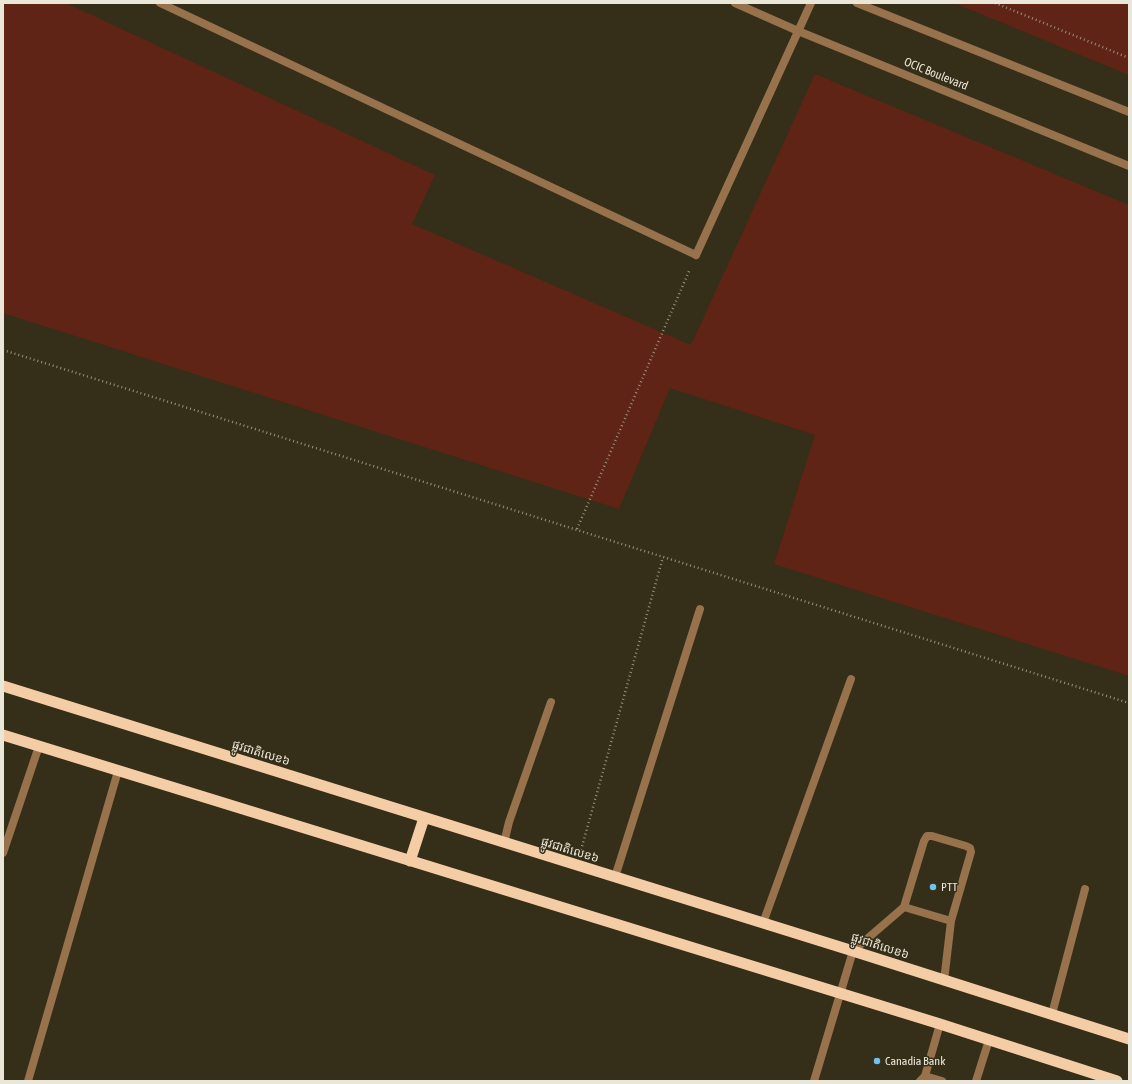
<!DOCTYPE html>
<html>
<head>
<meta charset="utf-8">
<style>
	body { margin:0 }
	#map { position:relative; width:1132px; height:1084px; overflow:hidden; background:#352e18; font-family:"Asap Condensed",sans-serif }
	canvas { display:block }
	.frame { position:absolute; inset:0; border:4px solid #eae6d8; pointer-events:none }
</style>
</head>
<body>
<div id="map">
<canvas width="1132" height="1084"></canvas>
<div class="frame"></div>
</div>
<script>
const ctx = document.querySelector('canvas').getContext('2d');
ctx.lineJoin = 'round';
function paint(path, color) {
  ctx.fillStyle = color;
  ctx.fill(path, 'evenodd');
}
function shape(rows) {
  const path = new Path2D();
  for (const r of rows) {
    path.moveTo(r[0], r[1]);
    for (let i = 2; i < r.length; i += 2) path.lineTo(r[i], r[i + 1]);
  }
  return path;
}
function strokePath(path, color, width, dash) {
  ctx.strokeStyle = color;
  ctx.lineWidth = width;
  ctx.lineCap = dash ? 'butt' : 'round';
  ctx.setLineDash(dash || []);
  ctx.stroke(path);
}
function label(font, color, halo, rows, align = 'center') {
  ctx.font = font + ' "Asap Condensed","Noto Sans Khmer",sans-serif';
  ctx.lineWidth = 3;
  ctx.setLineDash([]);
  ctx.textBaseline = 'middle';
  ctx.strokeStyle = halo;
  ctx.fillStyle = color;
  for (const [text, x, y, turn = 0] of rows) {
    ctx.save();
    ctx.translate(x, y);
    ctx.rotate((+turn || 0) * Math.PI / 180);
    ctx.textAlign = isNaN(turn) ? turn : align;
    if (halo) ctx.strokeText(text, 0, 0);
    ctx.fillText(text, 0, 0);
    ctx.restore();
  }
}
const green = shape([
	[3,3,66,3,435,175,412,224,691,345,815,74,1129,205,1129,676,774,564,815,435,670,388,619,509,3,313],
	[954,3,1129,3,1129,75]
]);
const path = shape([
	[995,3,1129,58],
	[3,350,1129,703],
	[577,529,690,269],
	[581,850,663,557]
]);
const service = shape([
	[160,3,696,255],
	[504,843,509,822,551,702],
	[615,877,700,609],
	[904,907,951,921],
	[763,923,851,679],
	[853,951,904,907,924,841,927,836,932,836,966,846,970,848,971,852,951,921,944,981],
	[1052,1014,1085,889],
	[925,1076,942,1081],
	[28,1081,118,771],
	[920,1081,925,1076,940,1024],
	[976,1081,989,1040]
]);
const minor = shape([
	[696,255,811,3],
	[3,853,39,746],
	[814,1081,853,951]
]);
const tertiary = shape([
	[735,3,798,31,1129,166],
	[857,3,1129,112]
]);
const trunk = shape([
	[3,686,853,951,1129,1039],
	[3,735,940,1024,1117,1081],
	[410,861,424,818]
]);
const markers = [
	[933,887,4,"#6ec2f3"],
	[877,1061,4,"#6ec2f3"]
];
const streetNames = [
	["OCIC Boulevard",936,74,22],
	["ផ្លូវជាតិលេខ៦",261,753,17],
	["ផ្លូវជាតិលេខ៦",570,850,17],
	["ផ្លូវជាតិលេខ៦",880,946,18]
];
const poiNames = [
	["PTT",941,887],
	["Canadia Bank",885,1061]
];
paint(green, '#5f2415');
strokePath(path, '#96917f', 2.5, [1, 3]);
strokePath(service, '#98714d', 8);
strokePath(minor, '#98714d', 8);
strokePath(tertiary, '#98714d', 8);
strokePath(trunk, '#f4cca5', 11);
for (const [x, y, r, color] of markers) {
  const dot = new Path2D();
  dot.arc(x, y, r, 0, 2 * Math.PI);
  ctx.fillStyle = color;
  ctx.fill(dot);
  strokePath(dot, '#352e18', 1.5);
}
label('12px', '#eae6d8', '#352e18', streetNames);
label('12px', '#eae6d8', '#352e18', poiNames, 'left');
</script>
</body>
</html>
